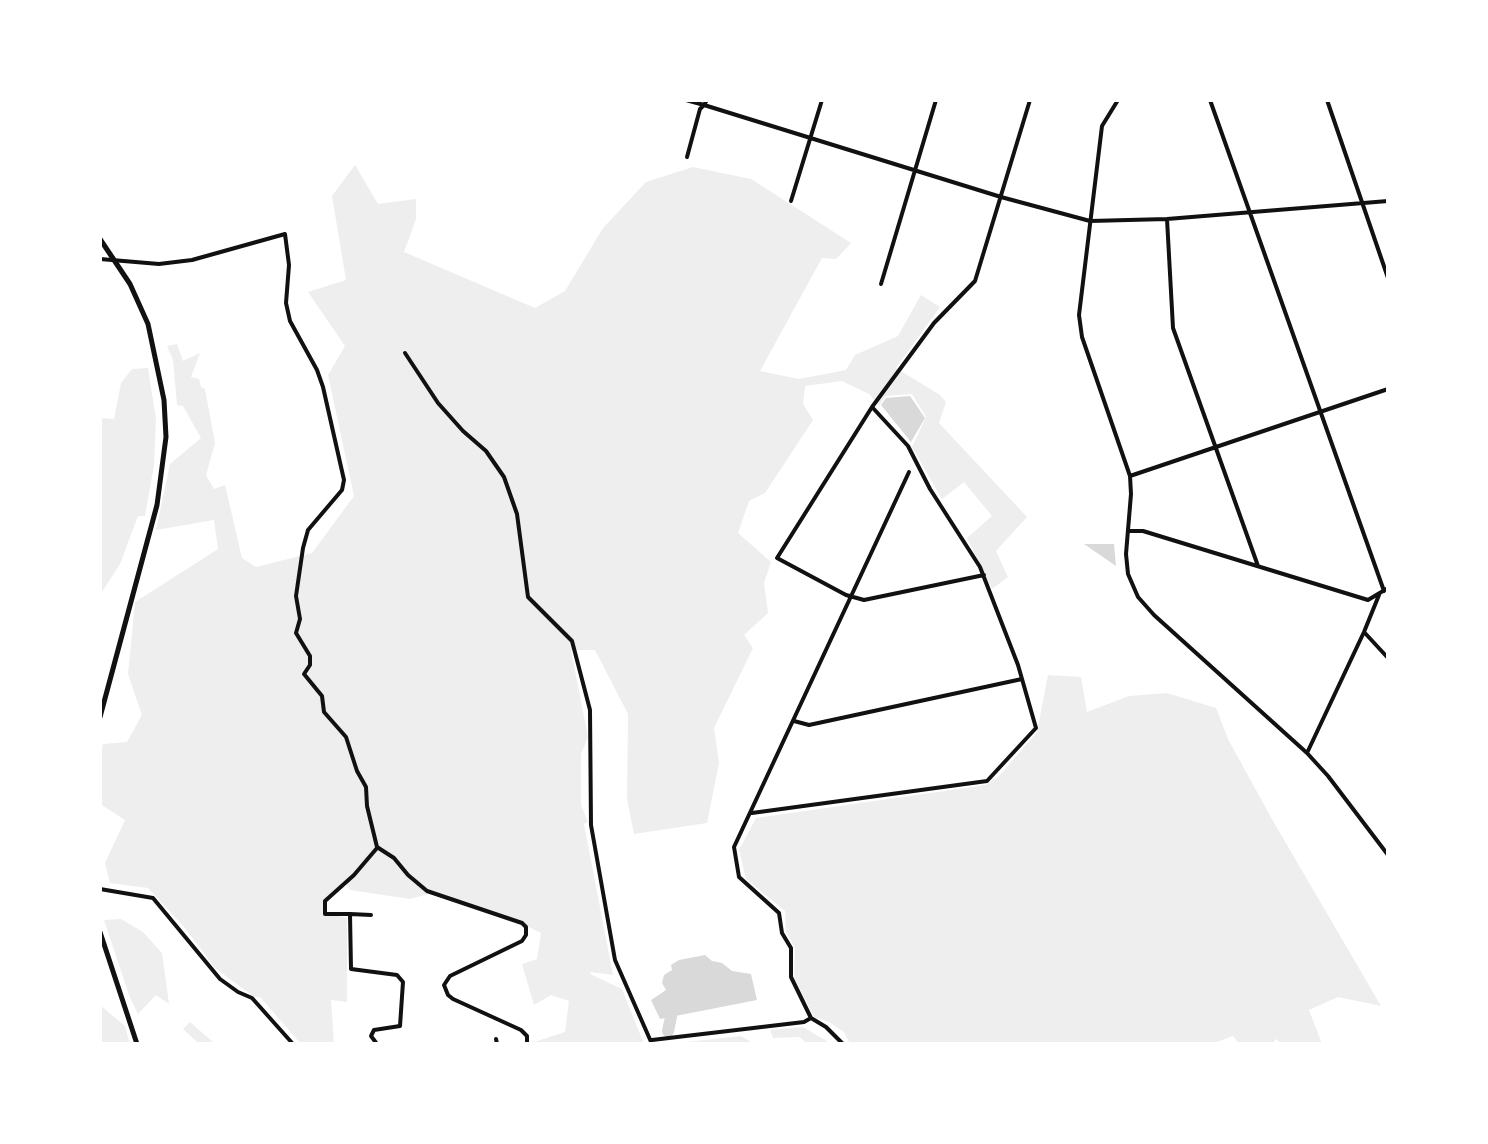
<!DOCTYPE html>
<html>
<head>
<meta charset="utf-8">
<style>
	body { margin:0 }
	#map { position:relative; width:1488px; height:1144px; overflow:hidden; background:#fff; font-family:Helvetica,sans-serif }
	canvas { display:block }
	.frame { position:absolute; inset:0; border:102px solid #fff; pointer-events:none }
</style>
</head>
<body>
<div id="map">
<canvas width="1488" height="1144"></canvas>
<div class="frame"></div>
</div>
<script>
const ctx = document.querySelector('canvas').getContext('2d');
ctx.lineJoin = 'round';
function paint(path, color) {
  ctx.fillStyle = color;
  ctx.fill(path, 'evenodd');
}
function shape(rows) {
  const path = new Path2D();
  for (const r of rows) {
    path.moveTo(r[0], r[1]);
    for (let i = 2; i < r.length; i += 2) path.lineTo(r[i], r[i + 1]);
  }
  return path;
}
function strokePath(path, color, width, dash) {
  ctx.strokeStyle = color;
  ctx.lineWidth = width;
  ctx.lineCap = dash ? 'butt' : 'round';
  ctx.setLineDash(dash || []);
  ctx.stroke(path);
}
const green = shape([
	[355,165,378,204,416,199,416,219,404,252,535,308,565,291,603,228,646,182,693,167,751,179,851,243,836,259,822,258,760,371,799,379,846,370,855,355,898,336,921,295,940,307,896,368,940,395,946,402,939,423,1027,517,996,551,1008,577,992,589,967,538,992,516,964,482,942,499,912,447,926,417,912,394,885,396,879,406,869,394,842,381,805,386,803,404,813,420,765,493,749,501,738,533,771,562,764,583,768,613,744,635,753,648,714,728,719,763,707,823,634,834,627,799,628,714,595,650,571,650,588,737,581,754,581,805,588,822,584,824,613,975,590,972,592,975,622,989,644,1044,528,1044,565,1032,569,1001,551,995,534,1005,522,964,537,959,541,933,509,917,435,892,410,899,350,890,346,883,325,900,325,913,347,918,347,1002,331,1000,334,1044,301,1044,261,998,253,996,215,968,185,928,148,888,110,883,105,863,125,820,100,804,100,760,103,744,127,742,142,715,128,674,135,602,218,549,214,520,156,530,170,464,201,438,183,406,177,405,173,360,167,346,177,344,183,361,200,353,191,377,199,379,201,387,205,389,215,443,206,475,214,489,225,485,242,558,256,567,312,553,354,496,328,375,345,346,308,292,346,280,332,196],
	[148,368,156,419,154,465,145,516,138,516,120,564,100,595,100,418,114,419,121,383,132,369],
	[1048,675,1081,677,1087,712,1129,696,1167,693,1216,708,1228,739,1273,821,1381,1006,1338,997,1309,1010,1322,1044,1282,1044,1276,1039,1272,1044,1239,1044,1233,1036,1211,1044,850,1044,844,1032,829,1022,814,1017,794,977,795,948,786,932,785,911,746,879,739,850,756,818,986,785,999,776,1037,732],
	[121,919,143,932,162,953,169,1004,156,995,138,1014,130,998,104,920],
	[100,1005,125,1026,130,1044,100,1044],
	[190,1022,214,1043,215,1044,199,1044,183,1029],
	[803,1027,818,1036,832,1044,807,1044,800,1037,773,1038,770,1030],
	[741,1036,754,1044,678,1044,678,1043]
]);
const water = shape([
	[910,396,925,418,911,442,881,405,886,398],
	[1084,544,1114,544,1116,566],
	[705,955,712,961,722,963,732,971,751,974,757,1000,660,1019,651,1000,666,990,662,983,664,975,672,970,671,965,679,960]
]);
const river = shape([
	[668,1031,671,1017]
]);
const minor = shape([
	[686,100,704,105,700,109,687,157],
	[707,100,704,105,1001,197,1090,221,1167,219,1388,201],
	[1118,100,1102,126,1079,315,1082,337,1130,476,1131,494,1126,554,1128,574,1138,597,1154,615,1307,753,1328,776,1388,855],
	[1210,100,1384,591],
	[1327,100,1388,278],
	[791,201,822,100],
	[1167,219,1173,328,1258,566],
	[100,259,159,264,192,260,285,234,289,265,286,303,290,321,317,370,323,387,344,480,342,490,308,530,303,548,296,596,300,619,296,633,310,656,310,665,304,674,322,696,324,712,346,737,357,771,366,787,367,806,377,847,394,858,408,875,427,891,522,923,526,927,526,935,522,941,450,976,444,985,448,995,453,999,521,1030,527,1036,527,1044],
	[881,284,936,100],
	[405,353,438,403,463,431,486,451,504,477,517,514,528,597,572,641,590,710,591,825,615,960,652,1044],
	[1130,476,1388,389],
	[1128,531,1143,531,1368,600,1388,588],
	[984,575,864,600,846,595,777,558,872,407,934,323,975,281,1030,100],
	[1364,632,1388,658],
	[794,721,809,725,1022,679],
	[1307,753,1364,632,1379,595],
	[752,813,987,781,1036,728,1018,665,980,567,930,489,908,446,872,407],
	[100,889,153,898,220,979,238,992,252,998,293,1044],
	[350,914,325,914,325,901,354,875,377,848],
	[371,915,350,914,351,969,397,975,403,982,400,1026,374,1030,371,1036,377,1044],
	[496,1039,497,1044],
	[652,1040,804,1022,811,1018],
	[843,1044,826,1027,811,1018,791,977,791,948,782,933,779,913,739,877,734,847,909,472]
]);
const tertiary = shape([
	[100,239,130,284,148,324,164,400,166,437,157,505,100,717],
	[100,932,137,1044]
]);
paint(green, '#eee');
paint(water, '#d9d9d9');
strokePath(river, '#d9d9d9', 12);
strokePath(minor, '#111', 4);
strokePath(tertiary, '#111', 5);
</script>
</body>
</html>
